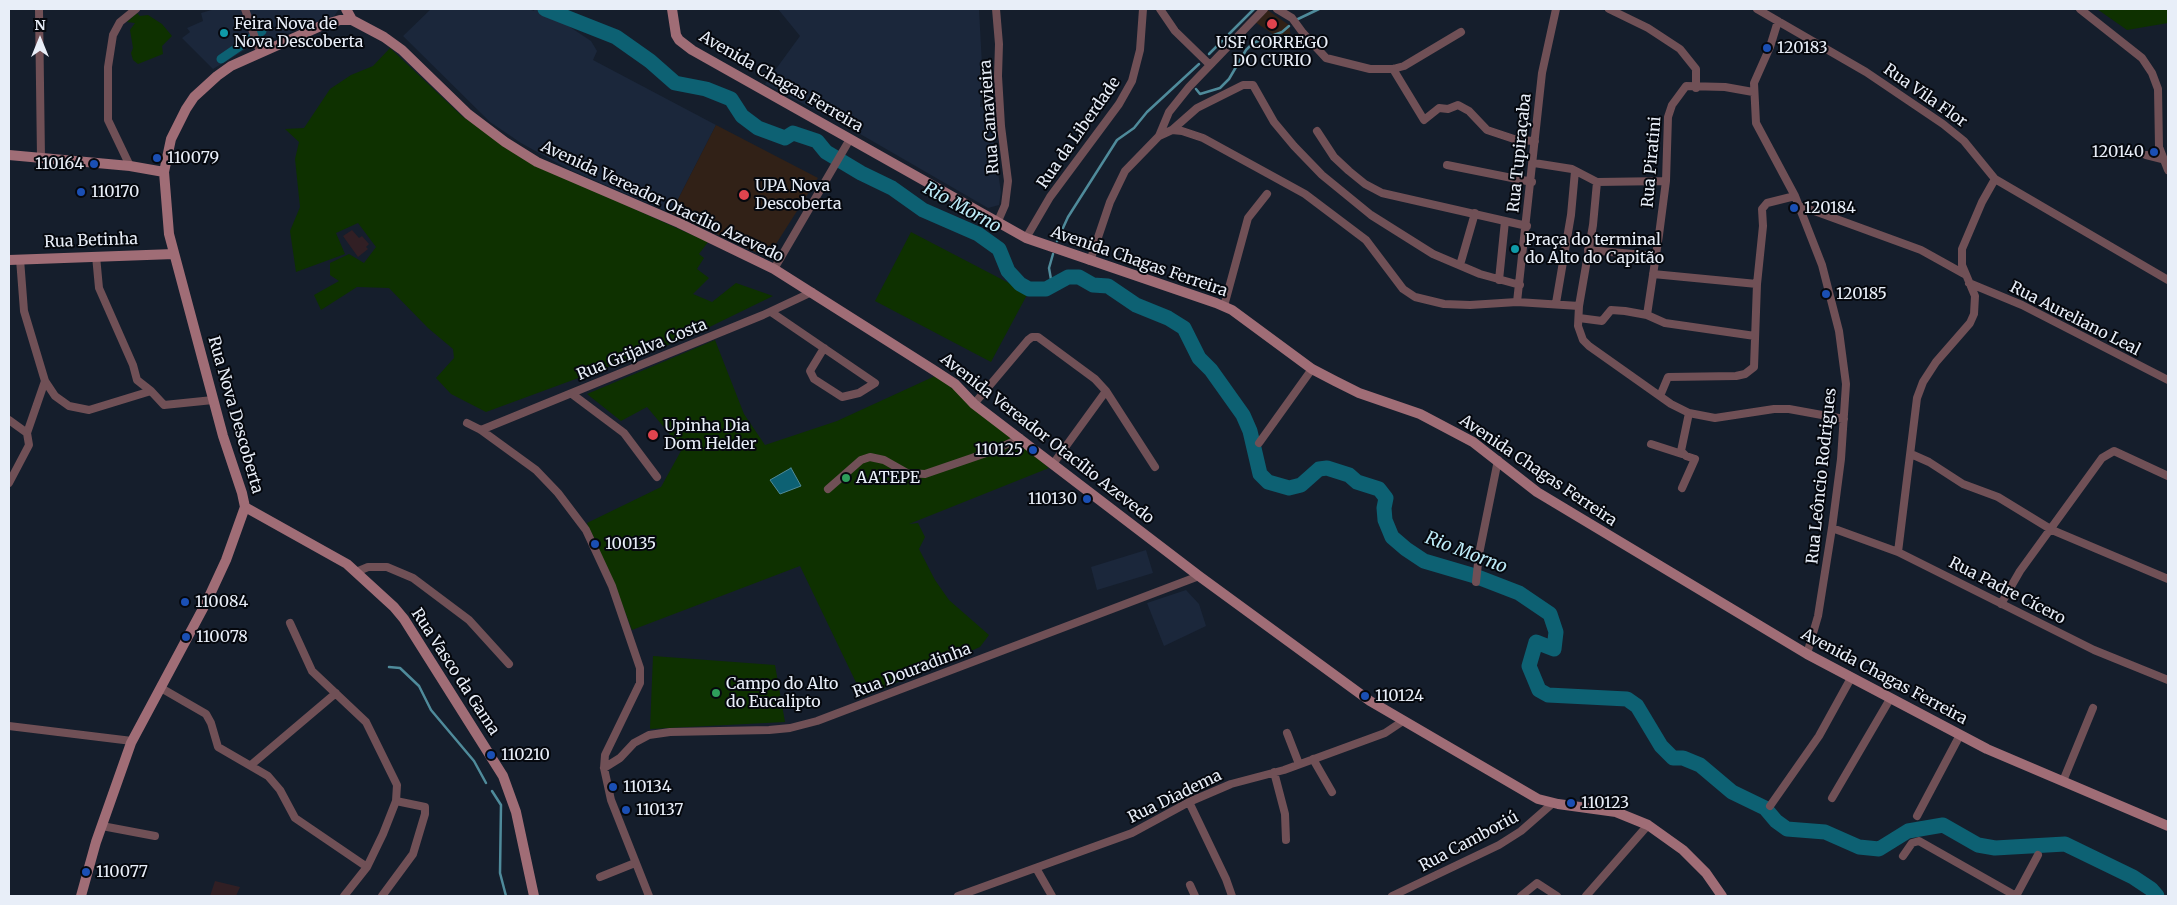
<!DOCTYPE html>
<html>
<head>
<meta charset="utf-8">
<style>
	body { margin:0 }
	#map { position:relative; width:2177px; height:905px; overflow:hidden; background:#151e2c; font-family:Merriweather,serif }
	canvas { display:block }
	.frame { position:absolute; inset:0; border:10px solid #e8eef8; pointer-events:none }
	.north { position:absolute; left:15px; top:15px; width:50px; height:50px; -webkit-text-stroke:4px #05080e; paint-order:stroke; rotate:0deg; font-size:14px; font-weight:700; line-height:20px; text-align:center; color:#e8eef8 }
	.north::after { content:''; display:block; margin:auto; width:18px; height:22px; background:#e8eef8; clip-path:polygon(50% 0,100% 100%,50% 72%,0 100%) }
</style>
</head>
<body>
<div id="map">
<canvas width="2177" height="905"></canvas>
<div class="frame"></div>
<div class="north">N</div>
</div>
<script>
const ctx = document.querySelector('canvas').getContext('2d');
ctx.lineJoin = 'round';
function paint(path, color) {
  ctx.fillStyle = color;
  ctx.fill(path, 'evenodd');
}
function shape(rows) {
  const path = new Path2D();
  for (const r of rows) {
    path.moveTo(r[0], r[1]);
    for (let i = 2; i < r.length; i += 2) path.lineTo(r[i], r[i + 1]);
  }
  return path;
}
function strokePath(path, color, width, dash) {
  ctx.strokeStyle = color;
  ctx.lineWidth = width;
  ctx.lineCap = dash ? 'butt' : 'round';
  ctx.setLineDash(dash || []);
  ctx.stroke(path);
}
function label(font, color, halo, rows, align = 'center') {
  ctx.font = font + ' Merriweather,serif';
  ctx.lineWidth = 4;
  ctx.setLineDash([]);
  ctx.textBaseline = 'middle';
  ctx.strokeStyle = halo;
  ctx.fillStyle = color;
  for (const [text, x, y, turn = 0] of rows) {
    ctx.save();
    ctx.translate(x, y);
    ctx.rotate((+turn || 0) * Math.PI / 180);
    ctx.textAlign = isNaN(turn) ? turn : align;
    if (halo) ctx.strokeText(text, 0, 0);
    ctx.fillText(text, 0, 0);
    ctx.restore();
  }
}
const built = shape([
	[215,9,339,9,333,18,253,45,213,69,182,38,190,32,187,28,203,21,201,13],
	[431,9,528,9,534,11,535,9,555,17,591,41,597,51,593,60,716,125,671,213,568,169,521,143,490,122,403,36],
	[778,9,979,9,982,65,980,107,988,107,1001,192,999,205,988,208,855,131,765,84,800,36],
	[1146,550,1153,573,1097,590,1091,567],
	[1186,590,1199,604,1206,626,1164,646,1147,603]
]);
const education = shape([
	[352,230,359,238,362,236,369,244,366,247,368,249,358,257,343,236],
	[215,881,240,887,236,896,210,896]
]);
const medical = shape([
	[1266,9,1289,25,1291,37,1273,34,1255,22],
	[716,125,818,178,769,255,764,256,671,213]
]);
const green = shape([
	[2097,9,2168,9,2168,23,2127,30],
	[137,13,140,16,148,15,162,24,172,36,162,46,163,54,138,64,133,60,131,53,133,48,130,30,135,23,127,22],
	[390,48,462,116,523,159,708,242,699,254,704,258,697,269,709,278,693,294,712,302,736,283,773,296,687,338,486,412,451,394,436,378,454,358,453,349,428,328,389,288,357,287,321,310,314,295,339,281,330,275,330,263,349,254,364,263,376,247,358,223,336,233,345,254,296,272,290,231,300,207,295,159,299,142,285,129,304,128,330,89,351,75,373,66],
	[911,232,1028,293,991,362,875,301],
	[715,340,744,414,765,445,837,421,935,376,958,392,1049,468,909,524,918,523,925,537,919,549,935,580,949,600,989,635,980,647,863,697,800,566,632,630,611,576,587,523,661,487,682,449,647,407,621,421,587,394],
	[653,656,775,665,785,722,650,729]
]);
const water = shape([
	[791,468,801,486,780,494,770,480,791,468]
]);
const stream = shape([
	[1298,19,1319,9],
	[1229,34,1254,9],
	[1209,54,1222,41],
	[1196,89,1200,94,1220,88,1229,79,1246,50,1253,43,1282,32,1289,26],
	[1057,241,1068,217,1117,140,1134,128,1147,112,1199,64],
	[1052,285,1049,268,1053,254],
	[389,667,400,668,419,686,431,710,474,761,486,783],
	[492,791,501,805,500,873,506,896]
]);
const canal = shape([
	[221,59,262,31]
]);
const river = shape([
	[545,9,616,37,650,61,675,83,706,89,731,99,742,116,758,128,785,138,793,133,817,141,826,152,861,173,892,188,923,210,978,234,999,249,1008,271,1020,284,1029,289,1046,289,1068,277,1079,277,1093,285,1108,286,1136,305,1168,318,1184,328,1199,358,1211,370,1243,415,1250,431,1260,474,1268,482,1289,488,1301,485,1319,469,1327,468,1349,475,1357,482,1379,489,1386,498,1384,508,1385,520,1392,537,1406,549,1424,561,1475,576,1519,593,1550,614,1556,632,1554,649,1536,642,1529,666,1539,690,1548,695,1627,699,1637,706,1661,746,1673,758,1683,758,1700,765,1732,792,1765,808,1776,821,1787,829,1825,832,1859,847,1879,849,1908,831,1943,825,1978,845,1995,848,2065,844,2133,877,2151,889,2157,896]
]);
const street = shape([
	[39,9,41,158],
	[245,9,260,52],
	[996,9,999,44,998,76,1001,126,1008,181,1005,205,998,221],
	[1160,9,1175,31,1210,65],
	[1277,9,1292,18,1303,33,1326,58,1370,69,1393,69,1404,66,1461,32],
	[1609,9,1648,28,1680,49,1696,69,1696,88],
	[1757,9,1866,72,1943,124,1964,141,1995,179,2168,280],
	[2080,9,2142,58,2152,73,2158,89,2159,147,2168,170],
	[1778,21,1770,47,1754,83,1756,123,1795,196,1822,265,1839,331,1846,384,1841,459,1832,528,1818,616,1807,654],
	[1393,69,1424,120,1439,108,1448,109,1458,105,1469,111,1487,130,1517,140,1535,141],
	[1172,130,1197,108,1243,85,1253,85,1274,122,1294,146,1322,175,1371,215,1433,254,1480,274,1520,285],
	[1317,131,1334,157,1349,171,1365,184,1382,193,1527,226],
	[1159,136,1172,130,1182,131,1203,138,1305,194,1366,240,1403,289,1415,297,1444,304,1470,305,1517,302,1579,306,1578,326,1583,340,1589,346,1671,404,1689,413,1715,418,1774,409,1789,409,1844,419],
	[2146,155,2162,159],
	[1534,163,1572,169,1597,182,1666,181],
	[1447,165,1532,182],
	[130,166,108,120,108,67,113,35,120,22,136,9],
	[1798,205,1921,250,1966,275],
	[1026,238,1050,197,1119,104,1132,81,1140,50,1143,9],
	[1588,250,1656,256],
	[96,256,99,288,133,365,137,380,151,391],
	[20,259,24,311,45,381,55,396,69,406,89,410,151,391,164,405,213,400],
	[1090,261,1110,202,1125,171,1159,136,1169,112,1189,87,1264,9],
	[1460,265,1475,213],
	[774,269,850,139],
	[1653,274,1757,284],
	[1499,280,1505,221],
	[1969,283,2022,305,2168,380],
	[1517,302,1542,73,1556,9],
	[1556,303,1571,215,1575,171],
	[1224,306,1248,218,1267,194],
	[1579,306,1593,225,1597,182],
	[771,312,875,383,859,393,842,397,814,379,810,371,824,348],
	[1647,315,1659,235,1666,181,1668,117,1672,105,1686,86,1725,87,1753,92],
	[1579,318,1602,321,1611,310,1625,311,1647,315,1665,323,1755,336],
	[572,394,624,433,657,477],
	[1660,396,1668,377,1736,376,1745,374,1754,367,1757,284,1763,226,1762,209,1767,203,1795,196],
	[974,404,1028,340,1032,337,1038,337,1095,379,1106,391,1155,467],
	[9,420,27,433],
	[467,423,481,430,536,470,558,493,586,530,612,586,640,668,640,683,605,755,604,768,611,800,649,896],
	[481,430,763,315,812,292],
	[1259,443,1312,369],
	[1651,444,1682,454],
	[1911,454,1929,462,1963,484,1998,497,2052,530,2168,579],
	[1053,464,1106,391],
	[9,483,29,445,27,433,45,381],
	[1682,488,1695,459,1686,456,1681,451,1689,413],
	[828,489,861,460,870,457,884,460,907,473,925,474,995,450,1020,438],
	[1832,528,1898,552,2094,650,2168,680],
	[1898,552,1917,398,1923,382,1936,362,1970,323,1974,314,1975,296,1962,265,1962,249,1982,202,1995,179],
	[356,572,368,567,387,567,413,578,469,620,509,664],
	[1476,582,1479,554,1498,460],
	[2001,604,2020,571,2102,458,2114,451,2168,476],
	[290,623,312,671,366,722,397,785,396,801,383,834,367,867,344,896],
	[161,688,206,714,211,723,218,747,268,776,280,790,295,818,367,867],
	[9,726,132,741],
	[1287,733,1299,764],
	[1313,759,1332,792],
	[251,765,336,693],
	[604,768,620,758,634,743,649,735,670,732,769,730,790,728,817,721,1199,576],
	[1274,772,1285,814,1286,840],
	[2063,781,2093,708],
	[1832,798,1890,699],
	[1189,802,1226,879,1232,896],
	[1770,806,1819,736,1851,678],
	[1917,816,1960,735],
	[102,826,155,836],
	[1903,856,1912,843,1919,841,2016,896],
	[1036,868,1052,896],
	[600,877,635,863],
	[1190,885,1195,896],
	[382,896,413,854,425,814,425,807,396,801],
	[958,896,1132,833,1189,802,1231,784,1284,770,1385,733,1403,721],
	[1392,896,1499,845,1521,831,1553,803],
	[1521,896,1537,883,1557,896],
	[1586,896,1648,825],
	[2016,896,2038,855]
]);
const secondary = shape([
	[346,9,352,20,384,37,402,50,468,114,505,142,537,162,679,223,774,269,932,369,955,384,974,404,1199,576,1370,701,1538,799,1558,804,1616,812,1648,825,1683,850,1706,873,1722,896],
	[672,9,676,35,679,40,692,50,1026,238,1216,303,1232,310,1312,369,1335,381,1359,393,1420,414,1473,442,1537,492,1807,654,1987,749,2168,826],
	[9,155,130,166,164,172],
	[9,260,174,254],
	[245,507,347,564,394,607,404,619,503,776,516,812,534,896],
	[81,896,96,842,131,743,207,601,226,560,245,507,242,493,223,436,169,234,164,172,171,139,186,109,194,97,217,76,231,66,323,25,340,20,352,20]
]);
const markers = [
	[1272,24,6,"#e0444e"],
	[224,33,5,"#0f9aa8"],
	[1767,48,5,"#1a4fb4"],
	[2154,152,5,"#1a4fb4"],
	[157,158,5,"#1a4fb4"],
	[94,164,5,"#1a4fb4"],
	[81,192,5,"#1a4fb4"],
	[744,195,6,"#e0444e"],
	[1794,208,5,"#1a4fb4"],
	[1515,249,5,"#0f9aa8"],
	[1826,294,5,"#1a4fb4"],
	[653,435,6,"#e0444e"],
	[1033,450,5,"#1a4fb4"],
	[846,478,5,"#2e9e5b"],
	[1087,499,5,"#1a4fb4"],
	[595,544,5,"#1a4fb4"],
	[185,602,5,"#1a4fb4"],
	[186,637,5,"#1a4fb4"],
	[716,693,5,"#2e9e5b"],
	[1365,696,5,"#1a4fb4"],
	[491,755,5,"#1a4fb4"],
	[613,787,5,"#1a4fb4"],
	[1571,803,5,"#1a4fb4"],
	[626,810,5,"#1a4fb4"],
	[86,872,5,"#1a4fb4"]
];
const poiNames = [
	["Feira Nova de",234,24],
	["Nova Descoberta",234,42],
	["USF CORREGO",1272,43,"center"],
	["DO CURIO",1272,61,"center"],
	["120183",1777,48],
	["120140",2144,152,"right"],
	["110079",167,158],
	["110164",84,164,"right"],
	["UPA Nova",755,186],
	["Descoberta",755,204],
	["110170",91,192],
	["120184",1804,208],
	["Praça do terminal",1525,240],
	["do Alto do Capitão",1525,258],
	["120185",1836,294],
	["Upinha Dia",664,426],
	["Dom Helder",664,444],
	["110125",1023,450,"right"],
	["AATEPE",856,478],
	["110130",1077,499,"right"],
	["100135",605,544],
	["110084",195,602],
	["110078",196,637],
	["Campo do Alto",726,684],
	["do Eucalipto",726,702],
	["110124",1375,696],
	["110210",501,755],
	["110134",623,787],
	["110123",1581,803],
	["110137",636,810],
	["110077",96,872]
];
const streetNames = [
	["Avenida Chagas Ferreira",781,82,30],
	["Rua Vila Flor",1925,96,35],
	["Rua Canavieira",990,117,-94],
	["Rua da Liberdade",1079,133,-55],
	["Rua Tupiraçaba",1520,153,-84],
	["Rua Piratini",1652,162,-85],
	["Avenida Vereador Otacílio Azevedo",662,202,25],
	["Rua Betinha",91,241,-2],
	["Avenida Chagas Ferreira",1139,262,19],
	["Rua Aureliano Leal",2075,319,27],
	["Rua Grijalva Costa",642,350,-22],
	["Rua Nova Descoberta",235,415,74],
	["Avenida Vereador Otacílio Azevedo",1047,439,38],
	["Avenida Chagas Ferreira",1538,471,34],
	["Rua Leôncio Rodrigues",1822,476,-84],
	["Rua Padre Cícero",2007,591,27],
	["Rua Douradinha",912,671,-21],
	["Rua Vasco da Gama",455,672,57],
	["Avenida Chagas Ferreira",1884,677,28],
	["Rua Diadema",1175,797,-26],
	["Rua Camboriú",1469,842,-28]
];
const waterNames = [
	["Rio Morno",962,208,29],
	["Rio Morno",1466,553,21]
];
paint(built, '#1b273b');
paint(education, '#311f24');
paint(medical, '#312117');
paint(green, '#0e3100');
paint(water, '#0d6173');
strokePath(water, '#4f8b9b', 1);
strokePath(stream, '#4f8b9b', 2.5);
strokePath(canal, '#0d6173', 9);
strokePath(river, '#0d6173', 15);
strokePath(street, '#705056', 8);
strokePath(secondary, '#a06d76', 10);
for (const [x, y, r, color] of markers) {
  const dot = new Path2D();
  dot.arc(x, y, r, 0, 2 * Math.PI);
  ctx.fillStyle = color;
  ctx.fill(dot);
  strokePath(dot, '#05080e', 2);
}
label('16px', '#e8eef8', '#05080e', poiNames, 'left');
label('16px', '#e8eef8', '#05080e', streetNames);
label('italic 18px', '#bdebf8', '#05080e', waterNames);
</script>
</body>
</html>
